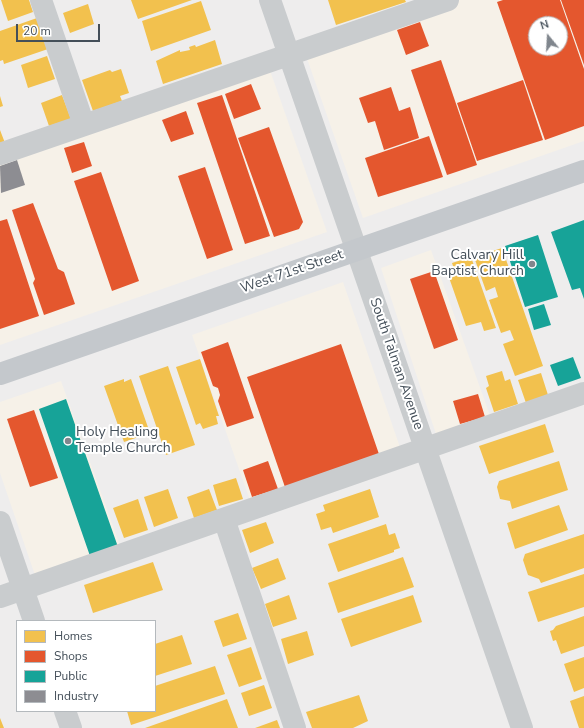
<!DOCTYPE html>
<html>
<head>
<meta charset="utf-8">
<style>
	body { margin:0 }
	#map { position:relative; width:584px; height:728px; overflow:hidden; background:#eeeded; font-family:"Nunito Sans",sans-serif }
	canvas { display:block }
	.legend { position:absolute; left:16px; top:620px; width:140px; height:92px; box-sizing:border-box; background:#fff; border:1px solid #b4b9bd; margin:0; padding:5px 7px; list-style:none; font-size:12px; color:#444f59 }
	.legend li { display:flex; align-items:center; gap:8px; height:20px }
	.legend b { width:20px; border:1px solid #b4b9bd }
	.north { position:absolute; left:528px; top:16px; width:40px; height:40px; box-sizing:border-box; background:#fff; border:1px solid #b4b9bd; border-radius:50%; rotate:342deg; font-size:11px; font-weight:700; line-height:16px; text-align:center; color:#444f59 }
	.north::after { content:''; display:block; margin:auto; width:14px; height:18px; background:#80868d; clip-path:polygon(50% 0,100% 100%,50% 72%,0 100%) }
	.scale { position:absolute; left:16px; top:24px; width:84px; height:18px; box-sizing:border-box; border:2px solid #444f59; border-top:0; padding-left:5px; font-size:12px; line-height:14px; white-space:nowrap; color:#444f59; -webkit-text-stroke:3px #fff; paint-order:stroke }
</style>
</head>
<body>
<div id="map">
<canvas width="584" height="728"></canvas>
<ul class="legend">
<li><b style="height:11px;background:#f2c14e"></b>Homes</li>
<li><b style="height:11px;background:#e4572e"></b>Shops</li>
<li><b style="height:11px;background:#17a398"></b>Public</li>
<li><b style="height:11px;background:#8d8d92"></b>Industry</li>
</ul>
<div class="north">N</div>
<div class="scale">20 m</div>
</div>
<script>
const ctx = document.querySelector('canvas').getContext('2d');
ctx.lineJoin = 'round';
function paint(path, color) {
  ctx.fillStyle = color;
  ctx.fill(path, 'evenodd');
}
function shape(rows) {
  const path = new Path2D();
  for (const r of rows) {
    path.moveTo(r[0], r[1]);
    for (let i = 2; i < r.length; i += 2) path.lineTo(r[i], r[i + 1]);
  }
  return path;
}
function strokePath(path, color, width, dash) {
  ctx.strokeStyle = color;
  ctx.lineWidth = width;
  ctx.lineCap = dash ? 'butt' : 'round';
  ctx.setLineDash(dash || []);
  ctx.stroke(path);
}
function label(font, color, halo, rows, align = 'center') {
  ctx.font = font + ' "Nunito Sans",sans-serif';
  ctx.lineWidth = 4;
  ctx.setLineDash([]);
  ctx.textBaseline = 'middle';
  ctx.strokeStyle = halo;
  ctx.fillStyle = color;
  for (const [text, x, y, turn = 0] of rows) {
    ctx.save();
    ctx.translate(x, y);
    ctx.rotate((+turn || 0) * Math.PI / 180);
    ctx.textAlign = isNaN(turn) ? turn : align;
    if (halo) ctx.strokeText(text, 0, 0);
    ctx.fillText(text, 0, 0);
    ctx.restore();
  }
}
const commercial = shape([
	[448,0,584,0,584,141,363,218,304,50],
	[536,24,560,24,560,48,536,48],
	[267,62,327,232,0,345,0,154],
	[431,250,493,424,439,443,381,268],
	[343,282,403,456,253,509,192,335],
	[61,381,123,554,38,584,0,473,0,402]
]);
const homes = shape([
	[1,0,29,0,33,12,8,21],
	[131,0,192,0,138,19],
	[328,0,405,0,406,2,336,25],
	[201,1,211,30,151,51,142,21],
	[88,4,94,24,70,33,63,13],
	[37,18,48,49,4,64,3,60,0,61,0,31],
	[215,40,222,64,163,84,156,61,180,50,180,52,190,50,189,47,195,45,196,47],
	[47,56,55,79,28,88,21,65],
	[121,69,129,93,120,96,122,101,93,111,82,80,110,70,112,72],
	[62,95,71,119,49,126,41,103],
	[0,96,3,106,0,107],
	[0,130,5,143,0,145],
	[502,248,543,366,515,376,503,344,514,340,510,330,501,333,489,300,498,297,495,287,486,291,474,257],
	[471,257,496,328,484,331,481,322,466,326,446,269,453,266,452,263],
	[200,359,219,416,216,416,218,424,203,429,200,423,196,425,176,367],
	[168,366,195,445,166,455,139,376],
	[502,371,505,381,510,379,518,404,494,412,486,388,489,386,486,376],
	[541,373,548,395,526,403,518,380],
	[124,379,124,382,131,379,150,433,124,442,104,386],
	[545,424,554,452,489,474,479,446],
	[559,461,568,490,512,509,510,501,500,499,497,487,499,481],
	[236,478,243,499,219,506,213,485],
	[168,489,178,518,154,527,144,497],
	[209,489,217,510,194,518,187,497],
	[370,489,379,517,333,533,331,527,321,530,316,514,325,511,323,505],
	[138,499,148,530,124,538,113,508],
	[559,505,568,530,515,549,507,523],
	[266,522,274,543,250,553,242,530],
	[386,524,389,535,395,533,400,548,394,550,394,552,338,572,328,544],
	[584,534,584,568,541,583,539,579,528,575,523,560,525,554],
	[403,557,414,587,338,613,328,583],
	[278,558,286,579,261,589,252,568],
	[153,562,163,590,93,613,84,585],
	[584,574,584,607,538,622,528,592],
	[289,595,297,619,273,627,265,604],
	[413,595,422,622,351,647,341,619],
	[238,613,247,639,223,647,214,621],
	[584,616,584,646,561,654,556,640,553,641,550,631,553,630,556,626],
	[307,631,314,655,288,664,281,639],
	[182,635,192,664,155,676,155,644],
	[251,647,262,679,239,687,227,655],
	[584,657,584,688,574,692,564,664],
	[215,666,225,694,131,725,127,711,155,711,155,686],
	[264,685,272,708,249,716,241,693],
	[359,695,368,721,353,728,312,728,306,712],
	[584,696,584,728,579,728,570,701],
	[227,699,238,728,145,728],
	[0,718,4,728,0,728],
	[277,720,280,728,255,728]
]);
const shops = shape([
	[503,0,560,0,584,69,584,126,545,140,497,2],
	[536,24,560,24,560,48,536,48],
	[561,0,584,0,584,65],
	[420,22,429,46,406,55,397,30],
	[441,60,477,165,447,175,411,70],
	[523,80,543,140,477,161,457,103],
	[251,84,261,109,234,119,225,94],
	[391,87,399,111,410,107,419,138,384,150,375,121,368,123,359,98],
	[222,95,270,236,245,244,197,103],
	[186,111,194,134,171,142,162,120],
	[269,127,303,222,299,229,274,237,238,138],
	[429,136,443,177,378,197,365,158],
	[84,142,92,166,72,173,64,148],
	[205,167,233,250,207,259,178,176],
	[101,172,139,281,112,291,74,181],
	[33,203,58,269,64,272,75,304,44,315,33,283,35,279,12,210],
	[7,219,39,316,0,329,0,221],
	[434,271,458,340,434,349,410,279],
	[228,342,254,418,227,427,218,401,220,395,218,388,213,386,201,352],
	[341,344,380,457,286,490,247,377],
	[478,394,485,417,460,424,453,401],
	[34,410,58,478,30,487,7,419],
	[268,461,278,489,252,497,243,470]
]);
const public = shape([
	[584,220,584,299,580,288,572,290,551,232],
	[538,235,558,297,525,307,505,246],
	[544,304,551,325,534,330,528,309],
	[573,357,581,378,558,386,550,365],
	[66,399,118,547,90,556,39,409]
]);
const industry = shape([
	[17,160,25,185,1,193,0,166]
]);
const minor = shape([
	[41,0,84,125],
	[270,0,522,728],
	[0,154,448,0],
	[224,519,295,728],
	[0,522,34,621],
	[0,597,584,393],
	[65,711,71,728]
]);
const major = shape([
	[0,374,584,171]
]);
const markers = [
	[532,264,4,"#80868d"],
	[68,441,4,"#80868d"]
];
const poiNames = [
	["Calvary Hill",524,256],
	["Baptist Church",524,272],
	["Holy Healing",76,433,"left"],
	["Temple Church",76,449,"left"]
];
const streetNames = [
	["West 71st Street",292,272,-19],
	["South Talman Avenue",396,364,71]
];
paint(commercial, '#f6f1e8');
paint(homes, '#f2c14e');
paint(shops, '#e4572e');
paint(public, '#17a398');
paint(industry, '#8d8d92');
strokePath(minor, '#c9ccce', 22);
strokePath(major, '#c4c8cc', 22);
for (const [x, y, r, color] of markers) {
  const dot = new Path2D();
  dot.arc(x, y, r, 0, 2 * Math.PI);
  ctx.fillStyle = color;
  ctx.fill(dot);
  strokePath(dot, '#fff', 1.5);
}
label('14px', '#444f59', '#fff', poiNames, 'right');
label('14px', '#444f59', '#fff', streetNames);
</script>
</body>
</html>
